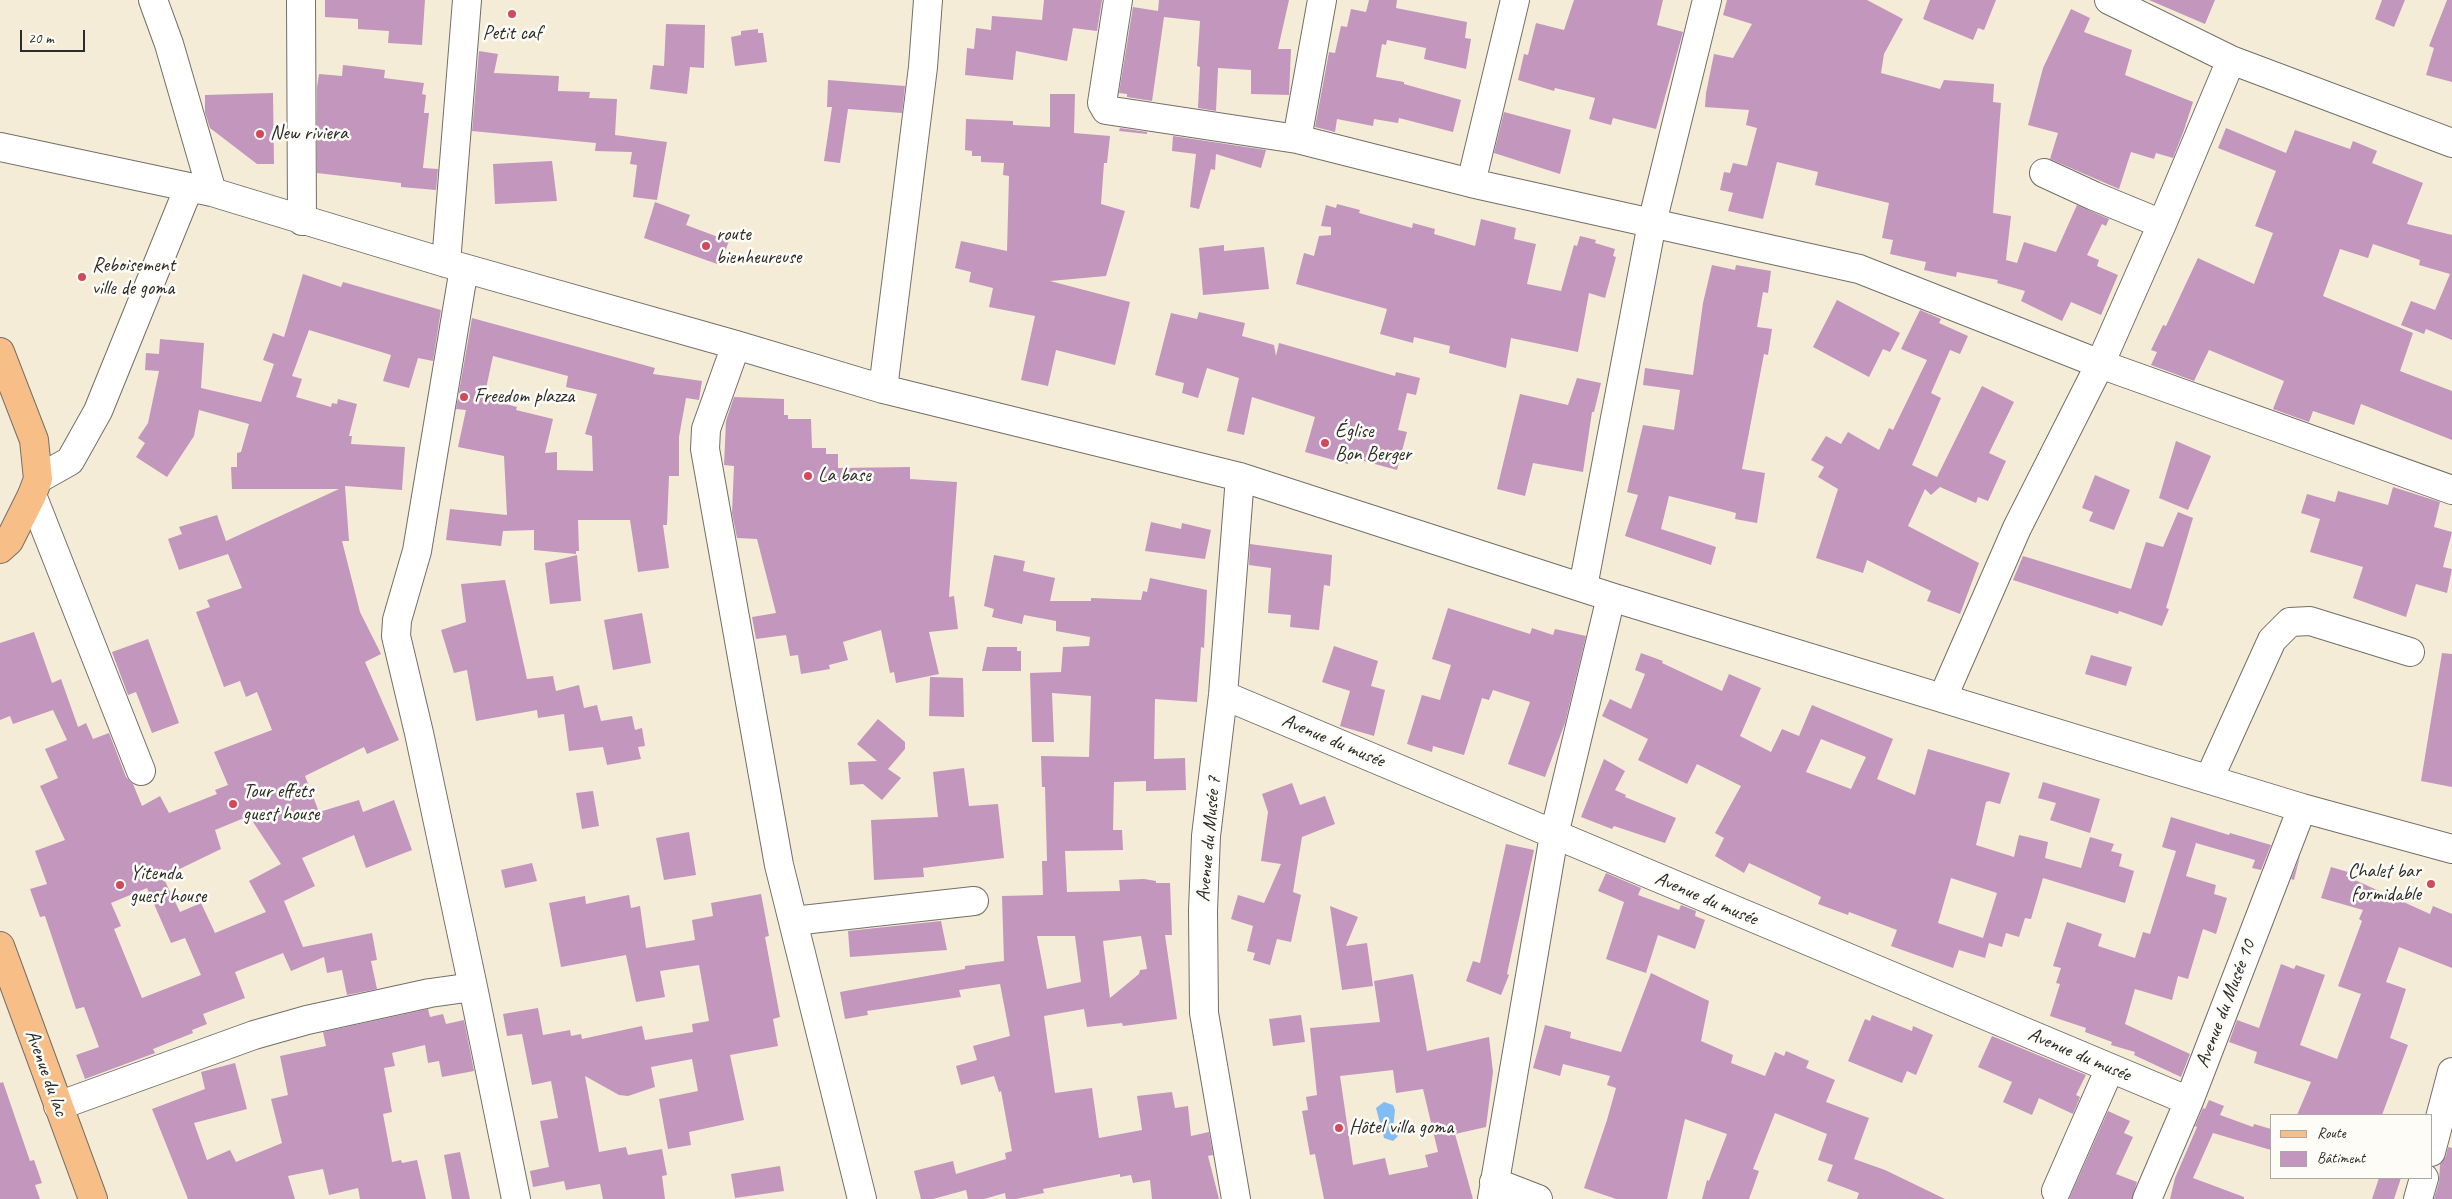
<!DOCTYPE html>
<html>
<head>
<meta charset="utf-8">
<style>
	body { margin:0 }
	#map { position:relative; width:2452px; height:1199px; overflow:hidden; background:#f5ecd8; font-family:Caveat,sans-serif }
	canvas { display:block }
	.legend { position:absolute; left:2270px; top:1114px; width:162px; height:65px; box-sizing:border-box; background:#fdfcf7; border:1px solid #a9a8a5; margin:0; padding:6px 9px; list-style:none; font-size:15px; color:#2b2b2b }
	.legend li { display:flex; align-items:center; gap:10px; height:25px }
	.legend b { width:25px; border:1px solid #a9a8a5 }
	.scale { position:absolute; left:20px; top:30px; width:65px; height:22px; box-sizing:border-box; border:2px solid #2b2b2b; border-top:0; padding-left:6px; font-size:15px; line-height:18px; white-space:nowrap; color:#2b2b2b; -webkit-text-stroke:4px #fdfcf7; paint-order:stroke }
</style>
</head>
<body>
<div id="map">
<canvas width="2452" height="1199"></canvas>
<ul class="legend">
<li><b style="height:6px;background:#f7be87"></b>Route</li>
<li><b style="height:14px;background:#c296bd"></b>Bâtiment</li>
</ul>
<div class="scale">20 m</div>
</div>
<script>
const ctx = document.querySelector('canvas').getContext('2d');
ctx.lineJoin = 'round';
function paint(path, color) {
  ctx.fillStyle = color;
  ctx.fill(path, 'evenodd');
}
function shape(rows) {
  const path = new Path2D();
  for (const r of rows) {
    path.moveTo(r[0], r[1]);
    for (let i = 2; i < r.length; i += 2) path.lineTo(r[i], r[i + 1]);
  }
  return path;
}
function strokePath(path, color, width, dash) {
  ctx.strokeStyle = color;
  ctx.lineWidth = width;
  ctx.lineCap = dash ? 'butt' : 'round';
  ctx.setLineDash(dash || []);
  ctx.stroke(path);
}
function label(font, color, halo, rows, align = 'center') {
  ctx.font = font + ' Caveat,sans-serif';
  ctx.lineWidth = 5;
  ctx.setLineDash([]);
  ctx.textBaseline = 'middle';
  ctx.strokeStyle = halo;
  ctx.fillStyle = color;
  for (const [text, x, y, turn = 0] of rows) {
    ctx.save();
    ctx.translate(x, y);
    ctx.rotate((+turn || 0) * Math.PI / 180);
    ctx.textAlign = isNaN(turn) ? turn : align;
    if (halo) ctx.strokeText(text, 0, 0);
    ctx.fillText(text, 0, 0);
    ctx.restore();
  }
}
const water = shape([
	[1384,1102,1393,1105,1395,1110,1393,1128,1400,1134,1393,1141,1384,1138,1376,1108]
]);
const building = shape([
	[325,0,425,0,422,45,388,43,389,31,358,29,358,19,325,17],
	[1044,0,1102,0,1097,31,1073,28,1067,61,1016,51,1013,80,965,75,967,48,974,49,976,28,991,30,992,16,1042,20],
	[1159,0,1289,0,1278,49,1291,49,1289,95,1251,94,1251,70,1218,68,1216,111,1198,108,1200,67,1197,66,1200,21,1164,17,1152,101,1127,97,1127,94,1119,93,1133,7,1158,11],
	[1369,0,1397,0,1396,8,1467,22,1465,38,1471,39,1466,69,1424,59,1426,48,1387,40,1386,45,1382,44,1376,77,1404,82,1404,84,1461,100,1453,132,1399,118,1398,123,1374,119,1373,126,1337,119,1335,132,1315,127,1329,52,1335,53,1341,26,1347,27,1351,9,1366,12],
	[1574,0,1663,0,1657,25,1683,32,1656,129,1613,118,1611,125,1589,119,1595,98,1555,88,1554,91,1518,80,1524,54,1528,55,1536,23,1564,30],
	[1727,0,1867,0,1903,19,1884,54,1881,73,1940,89,1944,80,1994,84,1993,102,2001,103,1993,213,2011,216,2006,260,2017,263,2024,242,2056,252,2077,205,2109,219,2106,226,2102,224,2087,255,2099,260,2097,266,2118,275,2101,315,2071,302,2062,321,2021,301,2025,291,1997,283,1998,280,1957,272,1956,277,1924,270,1926,262,1890,254,1893,240,1882,238,1889,203,1815,185,1818,172,1777,162,1763,219,1728,211,1733,193,1720,190,1724,172,1730,173,1733,163,1747,166,1757,128,1746,125,1749,110,1705,107,1706,93,1714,54,1733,58,1752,24,1723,15],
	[1930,0,1996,0,1984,30,1978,28,1973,40,1923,19],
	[2149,0,2215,0,2205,24],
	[2382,0,2405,0,2394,27,2375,19],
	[2447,0,2452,0,2452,82,2426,75,2434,48,2429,46],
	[2071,9,2090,18,2084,32,2132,50,2125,75,2193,102,2184,130,2173,158,2156,153,2154,159,2131,152,2119,189,2050,159,2058,133,2028,125,2043,68],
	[666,24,705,25,704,68,690,67,687,94,650,89,653,65,664,66],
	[758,29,758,33,763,33,767,62,735,66,731,37,741,35,741,31],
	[479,51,498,54,494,73,559,76,558,91,590,92,589,98,617,99,615,135,667,142,657,200,633,197,637,165,630,164,632,152,595,151,596,143,472,131],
	[343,65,385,70,384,78,424,83,422,94,426,95,424,113,429,113,423,168,438,169,436,190,401,187,401,183,317,173,317,87,319,74,342,76],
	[828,80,905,86,902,113,848,109,840,163,824,161,832,107,827,107],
	[273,93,274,164,257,164,210,128,205,113,205,95],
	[1050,94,1075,94,1074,133,1110,136,1107,163,1104,163,1101,204,1125,211,1106,276,1050,281,1130,302,1115,365,1056,350,1048,386,1021,380,1035,316,989,307,993,288,969,282,971,272,955,268,961,241,1007,251,1009,176,1003,175,1004,163,981,162,981,156,972,156,972,151,965,150,966,119,1013,121,1013,125,1050,127],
	[1504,112,1571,130,1560,174,1494,153],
	[1120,128,1147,132,1147,134,1119,131],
	[2226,128,2286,153,2295,130,2350,149,2353,141,2377,151,2372,163,2423,183,2407,224,2452,235,2452,340,2426,329,2424,334,2401,325,2411,301,2435,310,2450,274,2419,265,2420,260,2373,244,2368,258,2340,249,2323,296,2413,333,2400,371,2452,391,2452,440,2361,404,2354,425,2313,411,2309,422,2273,409,2284,381,2209,350,2194,381,2151,365,2157,352,2151,350,2163,325,2166,326,2198,258,2254,284,2273,233,2255,226,2276,171,2218,148],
	[1173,136,1266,150,1261,168,1216,154,1215,170,1211,169,1199,209,1190,207,1196,154,1172,151],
	[552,161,557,201,495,204,493,164],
	[655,202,690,215,686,225,729,241,720,265,644,238],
	[1337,204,1360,210,1359,213,1412,228,1413,223,1435,229,1434,234,1475,246,1481,219,1516,228,1514,239,1536,244,1527,284,1561,291,1574,245,1577,246,1580,236,1596,240,1595,243,1615,249,1613,256,1616,257,1605,298,1589,293,1578,352,1511,338,1506,368,1449,353,1450,346,1414,337,1413,343,1380,334,1387,309,1296,284,1304,253,1314,256,1319,236,1331,235,1331,227,1321,226,1326,205,1336,208],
	[1224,245,1224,251,1264,247,1269,289,1203,295,1199,248],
	[1712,265,1735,270,1736,265,1771,271,1768,293,1763,292,1757,327,1772,329,1768,355,1764,354,1742,469,1765,473,1757,523,1735,519,1736,513,1721,509,1669,496,1661,529,1716,547,1711,565,1625,536,1638,495,1627,492,1643,425,1674,430,1680,390,1643,385,1645,368,1693,375,1703,303],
	[303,274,341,287,343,282,441,310,433,361,418,358,409,388,383,381,391,355,309,330,292,376,302,379,296,397,331,407,332,403,337,404,338,399,357,404,349,436,352,436,351,444,405,447,402,490,345,486,349,541,342,541,360,612,381,654,365,662,399,740,367,754,364,747,305,776,319,812,359,800,363,812,394,800,412,850,366,868,354,835,302,858,315,886,284,901,303,947,372,933,377,960,371,961,377,989,347,995,342,970,327,973,324,957,291,971,283,953,235,972,245,998,203,1014,207,1024,192,1030,193,1033,153,1049,155,1053,85,1079,76,1055,99,1047,84,1007,76,1009,45,916,40,917,30,889,47,884,35,851,65,840,40,786,58,778,45,749,67,740,53,710,13,724,10,716,0,720,0,643,34,632,52,683,61,679,78,727,86,723,93,739,109,733,126,777,133,784,142,806,160,796,169,813,217,794,215,790,228,785,214,752,272,730,257,692,246,697,240,681,224,687,196,612,210,607,207,600,242,588,228,554,179,570,168,539,182,534,179,527,217,515,226,541,339,489,232,489,231,467,237,467,237,453,241,452,249,424,199,410,194,436,167,477,136,457,145,443,138,438,148,423,159,371,145,370,146,353,159,354,160,339,204,343,201,388,261,402,274,364,263,360,273,333,284,337],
	[249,816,281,864,249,881,266,912,215,933,201,903,180,912,163,877,221,849,215,830],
	[147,888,171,943,185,938,201,975,142,998,114,929,121,926,111,903],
	[1837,300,1900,333,1890,352,1883,349,1869,377,1813,347],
	[1920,310,1941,319,1939,323,1968,336,1960,354,1950,350,1931,393,1941,398,1912,465,1937,477,1982,386,2014,402,1989,453,2006,461,1988,501,1978,497,1976,503,1940,487,1931,495,1925,489,1908,526,1979,563,1960,614,1927,601,1931,591,1867,560,1863,573,1816,558,1838,489,1818,477,1824,467,1811,460,1826,436,1841,444,1848,432,1879,450,1889,428,1893,430,1927,360,1901,349],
	[1199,312,1245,323,1242,336,1274,345,1276,356,1279,343,1395,376,1396,372,1420,378,1416,395,1407,393,1398,430,1407,432,1397,470,1349,457,1348,464,1305,452,1315,417,1252,397,1244,435,1227,431,1239,378,1207,368,1198,398,1182,393,1184,383,1155,375,1171,313,1197,319],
	[472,318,655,368,653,374,702,381,699,400,686,398,679,437,679,476,669,476,667,525,663,525,669,568,638,572,630,520,578,520,579,551,576,551,576,554,534,550,534,530,503,531,501,546,446,540,450,509,507,515,504,456,458,447,466,410,456,409],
	[493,356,568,376,566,387,597,394,585,434,592,436,593,471,557,470,557,452,545,453,553,419,516,410,517,407,484,398],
	[1577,378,1601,383,1594,412,1592,412,1583,472,1533,463,1525,496,1497,489,1520,394,1568,405],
	[734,397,784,399,784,415,788,415,788,419,811,419,812,448,826,448,826,454,838,454,838,468,910,467,910,479,957,482,949,597,954,596,958,629,929,632,939,674,896,683,894,672,890,673,881,630,843,642,848,660,829,665,830,669,801,674,798,655,790,656,786,635,756,639,752,617,776,613,757,539,737,538,732,513,734,466,724,465,726,421],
	[2176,441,2211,456,2188,510,2159,498],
	[2095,475,2130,490,2114,530,2089,521,2093,512,2082,508],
	[2393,487,2440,502,2434,527,2452,532,2443,567,2452,569,2447,593,2416,584,2406,617,2353,598,2363,567,2310,552,2320,519,2301,513,2307,494,2335,502,2338,491,2388,505],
	[2178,512,2193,518,2166,608,2169,609,2162,626,2119,611,2118,614,2013,580,2023,556,2131,589,2146,542,2163,547],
	[1151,522,1181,529,1182,523,1211,530,1205,559,1145,551],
	[1250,544,1332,555,1330,586,1324,585,1319,630,1290,627,1291,615,1268,613,1271,568,1249,565],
	[577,555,581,601,550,604,545,563],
	[994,555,1025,561,1023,571,1055,578,1050,601,1091,601,1091,598,1141,600,1143,591,1147,592,1150,578,1207,590,1204,648,1201,647,1197,702,1155,699,1154,759,1185,758,1186,790,1146,791,1146,781,1114,782,1113,830,1122,830,1123,850,1065,851,1067,892,1120,891,1119,880,1144,879,1156,881,1156,883,1170,883,1172,935,1165,935,1177,1019,1123,1026,1122,1023,1087,1027,1084,1009,1044,1016,1055,1093,1092,1088,1099,1138,1142,1130,1137,1096,1172,1092,1175,1108,1188,1106,1191,1136,1209,1132,1213,1155,1208,1156,1219,1199,1152,1199,1150,1180,1133,1183,1131,1175,1120,1177,1120,1174,1043,1189,1044,1193,1016,1199,1006,1199,1005,1193,984,1199,968,1199,966,1190,933,1199,921,1199,914,1171,953,1161,956,1174,1006,1159,1005,1153,1012,1151,1001,1091,999,1092,994,1076,961,1085,956,1066,977,1060,973,1046,1010,1036,1000,984,959,990,961,997,867,1011,868,1015,845,1019,840,992,965,969,965,966,1004,961,1002,896,1043,895,1042,861,1047,861,1045,787,1042,787,1041,756,1089,757,1091,696,1052,693,1054,742,1032,742,1030,673,1061,672,1063,647,1089,646,1090,637,1056,631,1056,621,1024,615,1022,624,992,617,994,609,984,606],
	[1037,936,1075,936,1081,982,1047,989],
	[1141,936,1147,969,1140,970,1139,974,1110,998,1103,941],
	[505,580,527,679,553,676,556,691,579,685,584,708,597,705,601,721,632,716,635,730,642,728,645,746,638,747,641,759,607,765,603,747,569,751,564,714,538,718,537,710,476,721,467,670,454,673,441,630,466,622,461,584],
	[1448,608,1530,634,1532,628,1553,635,1555,629,1586,636,1565,723,1545,777,1508,764,1530,702,1493,690,1489,700,1482,698,1464,755,1433,746,1432,752,1407,744,1422,695,1440,700,1451,665,1432,659],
	[642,613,651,663,613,670,604,620],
	[148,639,179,723,152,733,136,692,128,695,112,652],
	[1334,646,1378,661,1371,686,1385,690,1374,736,1340,726,1350,691,1322,682],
	[987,647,1017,647,1017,651,1021,651,1021,671,982,671],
	[1641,653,1663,661,1662,663,1722,691,1729,674,1761,688,1740,736,1771,752,1782,729,1799,736,1812,705,1893,739,1877,779,1915,795,1928,749,2010,773,2000,804,1989,801,1986,802,1976,845,2014,857,2019,835,2048,842,2045,858,2081,868,2090,837,2114,844,2111,851,2122,854,2119,866,2134,871,2125,903,2043,878,2031,919,2025,918,2019,937,2006,933,2002,947,1989,943,1985,958,1959,950,1953,968,1891,946,1897,930,1849,912,1848,915,1818,904,1821,897,1749,863,1744,873,1715,856,1724,838,1715,833,1741,786,1697,764,1687,784,1638,760,1648,739,1602,716,1610,699,1631,709,1645,674,1635,670],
	[1821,739,1866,757,1851,789,1806,772],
	[1951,878,1997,893,1983,938,1938,923],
	[2442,653,2452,654,2452,787,2421,781],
	[2091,655,2132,667,2126,686,2085,674],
	[930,677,963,678,964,717,929,716],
	[878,719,905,742,905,749,888,769,901,778,882,800,863,784,850,785,848,762,877,761,857,744],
	[1604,759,1625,771,1615,790,1626,795,1625,797,1676,818,1665,843,1614,826,1612,829,1581,817],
	[964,768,969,806,998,804,1004,858,923,868,924,877,874,880,871,820,938,817,933,772],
	[2043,782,2100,799,2090,833,2050,820,2056,803,2038,798],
	[1292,783,1300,805,1325,796,1335,824,1302,837,1293,892,1301,895,1291,942,1277,939,1270,965,1253,960,1255,953,1247,951,1253,926,1231,919,1238,895,1264,903,1281,864,1261,861,1268,812,1262,794],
	[593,791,599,826,582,829,576,793],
	[2171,817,2229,835,2230,833,2271,845,2261,870,2252,868,2255,860,2196,843,2186,876,2216,885,2214,894,2227,898,2216,934,2203,929,2188,979,2178,976,2172,1000,2135,989,2125,1024,2190,1054,2181,1077,2134,1055,2135,1052,2111,1045,2112,1042,2085,1032,2086,1028,2050,1016,2060,984,2056,983,2061,968,2053,966,2067,922,2102,934,2098,946,2135,958,2143,932,2150,934,2176,851,2162,847],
	[689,832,696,875,664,880,656,838],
	[1506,844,1534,850,1507,974,1509,975,1501,995,1466,981,1473,961,1480,963],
	[2300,856,2294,880,2291,879],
	[532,863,537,881,505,888,501,870],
	[2331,867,2348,872,2346,876,2430,914,2433,906,2452,914,2452,968,2399,947,2386,982,2406,989,2390,1038,2408,1045,2382,1115,2297,1115,2311,1082,2254,1063,2257,1052,2229,1042,2237,1020,2259,1028,2281,964,2294,969,2296,965,2325,975,2300,1045,2337,1059,2361,994,2338,986,2362,921,2359,919,2363,910,2321,898],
	[1606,873,1641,888,1638,895,1679,910,1681,905,1696,911,1695,916,1705,920,1695,949,1658,935,1646,973,1606,959,1624,902,1598,891],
	[761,894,769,936,765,937,780,1017,773,1019,778,1046,730,1055,744,1120,689,1132,691,1145,668,1149,659,1099,698,1091,692,1059,651,1067,655,1087,628,1096,619,1095,585,1076,599,1152,626,1147,628,1155,662,1149,667,1175,662,1176,665,1199,603,1199,600,1184,566,1190,564,1181,533,1187,530,1171,549,1167,540,1121,558,1118,551,1081,532,1085,522,1034,507,1036,503,1014,538,1008,543,1035,570,1030,571,1036,581,1034,582,1039,642,1026,645,1040,693,1032,692,1024,709,1021,699,965,660,971,665,997,636,1002,626,955,561,967,549,903,585,896,586,904,629,895,631,908,640,906,646,948,695,940,692,920,713,916,711,903],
	[1330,906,1358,917,1346,946,1367,943,1373,986,1342,990],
	[941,921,947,950,850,957,848,931],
	[1651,973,1709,1001,1701,1041,1733,1055,1731,1063,1765,1076,1775,1052,1784,1056,1786,1051,1809,1061,1806,1068,1835,1080,1826,1102,1869,1118,1854,1159,1885,1170,1945,1199,1857,1199,1859,1193,1827,1181,1833,1165,1818,1160,1827,1134,1775,1113,1753,1169,1759,1171,1749,1199,1702,1199,1707,1180,1709,1181,1727,1134,1685,1119,1667,1199,1616,1199,1584,1188,1607,1120,1616,1088,1607,1085,1610,1076,1563,1064,1560,1076,1533,1068,1545,1025,1571,1032,1570,1038,1621,1052],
	[1413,974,1427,1051,1489,1037,1493,1072,1486,1127,1455,1134,1473,1199,1324,1199,1315,1154,1310,1155,1302,1111,1308,1110,1306,1097,1317,1095,1310,1028,1380,1022,1374,981],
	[1393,1070,1396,1093,1423,1089,1438,1152,1425,1155,1428,1167,1389,1175,1385,1158,1353,1165,1340,1076],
	[428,1009,430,1017,443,1014,446,1024,464,1020,474,1071,442,1077,439,1061,428,1063,425,1045,392,1053,395,1066,384,1068,392,1112,383,1114,392,1162,401,1160,402,1163,417,1160,426,1199,360,1199,358,1188,329,1195,323,1169,288,1176,295,1199,188,1199,152,1109,205,1089,201,1072,235,1063,247,1109,194,1123,207,1160,230,1150,236,1162,282,1143,271,1099,288,1095,280,1056,326,1046,323,1032],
	[1301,1015,1305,1042,1273,1046,1269,1019],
	[1872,1015,1912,1031,1913,1026,1933,1035,1916,1075,1907,1071,1902,1083,1848,1061,1865,1019,1870,1021],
	[1992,1036,2086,1075,2076,1095,2080,1097,2073,1114,2039,1098,2032,1115,2003,1102,2012,1082,1978,1067],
	[3,1082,30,1161,34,1160,42,1183,35,1185,40,1199,0,1199,0,1083],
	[2209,1100,2224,1106,2220,1115,2253,1127,2254,1124,2271,1129,2271,1150,2213,1133,2193,1178,2244,1197,2244,1199,2170,1199,2175,1178,2197,1127,2195,1126,2203,1108,2205,1109],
	[2108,1111,2130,1121,2124,1133,2133,1137,2116,1174,2137,1182,2132,1199,2069,1199],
	[2448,1147,2452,1148,2452,1199,2434,1199,2439,1182,2440,1164,2446,1156],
	[460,1152,470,1199,452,1199,444,1155],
	[780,1166,784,1191,735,1198,731,1174],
	[2379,1178,2401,1178,2394,1199,2372,1199]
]);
const minor = shape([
	[153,0,169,44,212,192],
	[301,0,302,221],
	[1118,0,1102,103,1106,110,1297,139,1471,183,1859,269,2100,364,2452,490],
	[2109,0,2231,60,2452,143],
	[1297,139,1322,0],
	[0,147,212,192,446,263,736,345,883,389,1240,477,1611,597,2302,808,2452,849],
	[2044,173,2094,196,2162,224],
	[1471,183,1515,0],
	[446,263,467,0],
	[464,268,417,551,397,620,396,636,419,733,473,987,516,1199],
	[736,345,706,429,705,449,779,865,862,1199],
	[883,389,923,67,928,0],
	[38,479,70,461,98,411,189,187],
	[32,495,141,771],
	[1583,587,1652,223,1707,0],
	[1223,695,2189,1101],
	[1943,697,2017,528,2100,364,2162,224,2231,60],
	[2209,779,2272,640,2290,622,2310,621,2410,652],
	[793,921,974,901],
	[58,1106,254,1035,307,1020,430,993,473,987],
	[2431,1152,2452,1072],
	[1494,1182,1538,1199],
	[2056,1191,2110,1068],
	[1236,1199,1204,1013,1203,910,1206,836,1223,695,1240,477],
	[1492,1199,1554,835,1611,597],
	[2147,1199,2189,1101,2302,808],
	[2418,1199,2424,1178]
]);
const major = shape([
	[0,352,34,440,38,479,32,495,9,541,0,549],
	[0,946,93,1199]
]);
const markers = [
	[512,14,5,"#d1495b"],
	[260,134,5,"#d1495b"],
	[706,246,5,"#d1495b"],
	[82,277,5,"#d1495b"],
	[464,397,5,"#d1495b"],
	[1325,443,5,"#d1495b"],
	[808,476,5,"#d1495b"],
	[233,804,5,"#d1495b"],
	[2431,884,5,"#d1495b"],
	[120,885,5,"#d1495b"],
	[1339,1128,5,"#d1495b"]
];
const poiNames = [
	["Petit caf",512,34,"center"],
	["New riviera",270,134],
	["route",716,235],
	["bienheureuse",716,258],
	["Reboisement",92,266],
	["ville de goma",92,289],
	["Freedom plazza",474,397],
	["Église",1335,432],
	["Bon Berger",1335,455],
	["La base",818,476],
	["Tour effets",243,792],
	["guest house",243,815],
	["Chalet bar",2421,872,"right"],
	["formidable",2421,895,"right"],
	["Yitenda",130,874],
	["guest house",130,897],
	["Hôtel villa goma",1349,1128]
];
const streetNames = [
	["Avenue du musée",1333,741,23],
	["Avenue du Musée 7",1209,839,-85],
	["Avenue du musée",1706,899,23],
	["Avenue du Musée 10",2226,1004,-69],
	["Avenue du musée",2079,1055,23],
	["Avenue du lac",46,1073,70]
];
paint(water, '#82bcf4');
paint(building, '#c296bd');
strokePath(minor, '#726f68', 30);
strokePath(major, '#726f68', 30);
strokePath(minor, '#fff', 28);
strokePath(major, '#f7be87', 28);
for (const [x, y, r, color] of markers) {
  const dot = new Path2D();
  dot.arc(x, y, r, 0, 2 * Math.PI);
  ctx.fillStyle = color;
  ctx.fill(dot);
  strokePath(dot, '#fdfcf7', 2);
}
label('20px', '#2b2b2b', '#fdfcf7', poiNames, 'left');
label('20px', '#2b2b2b', '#fdfcf7', streetNames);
</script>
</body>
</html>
